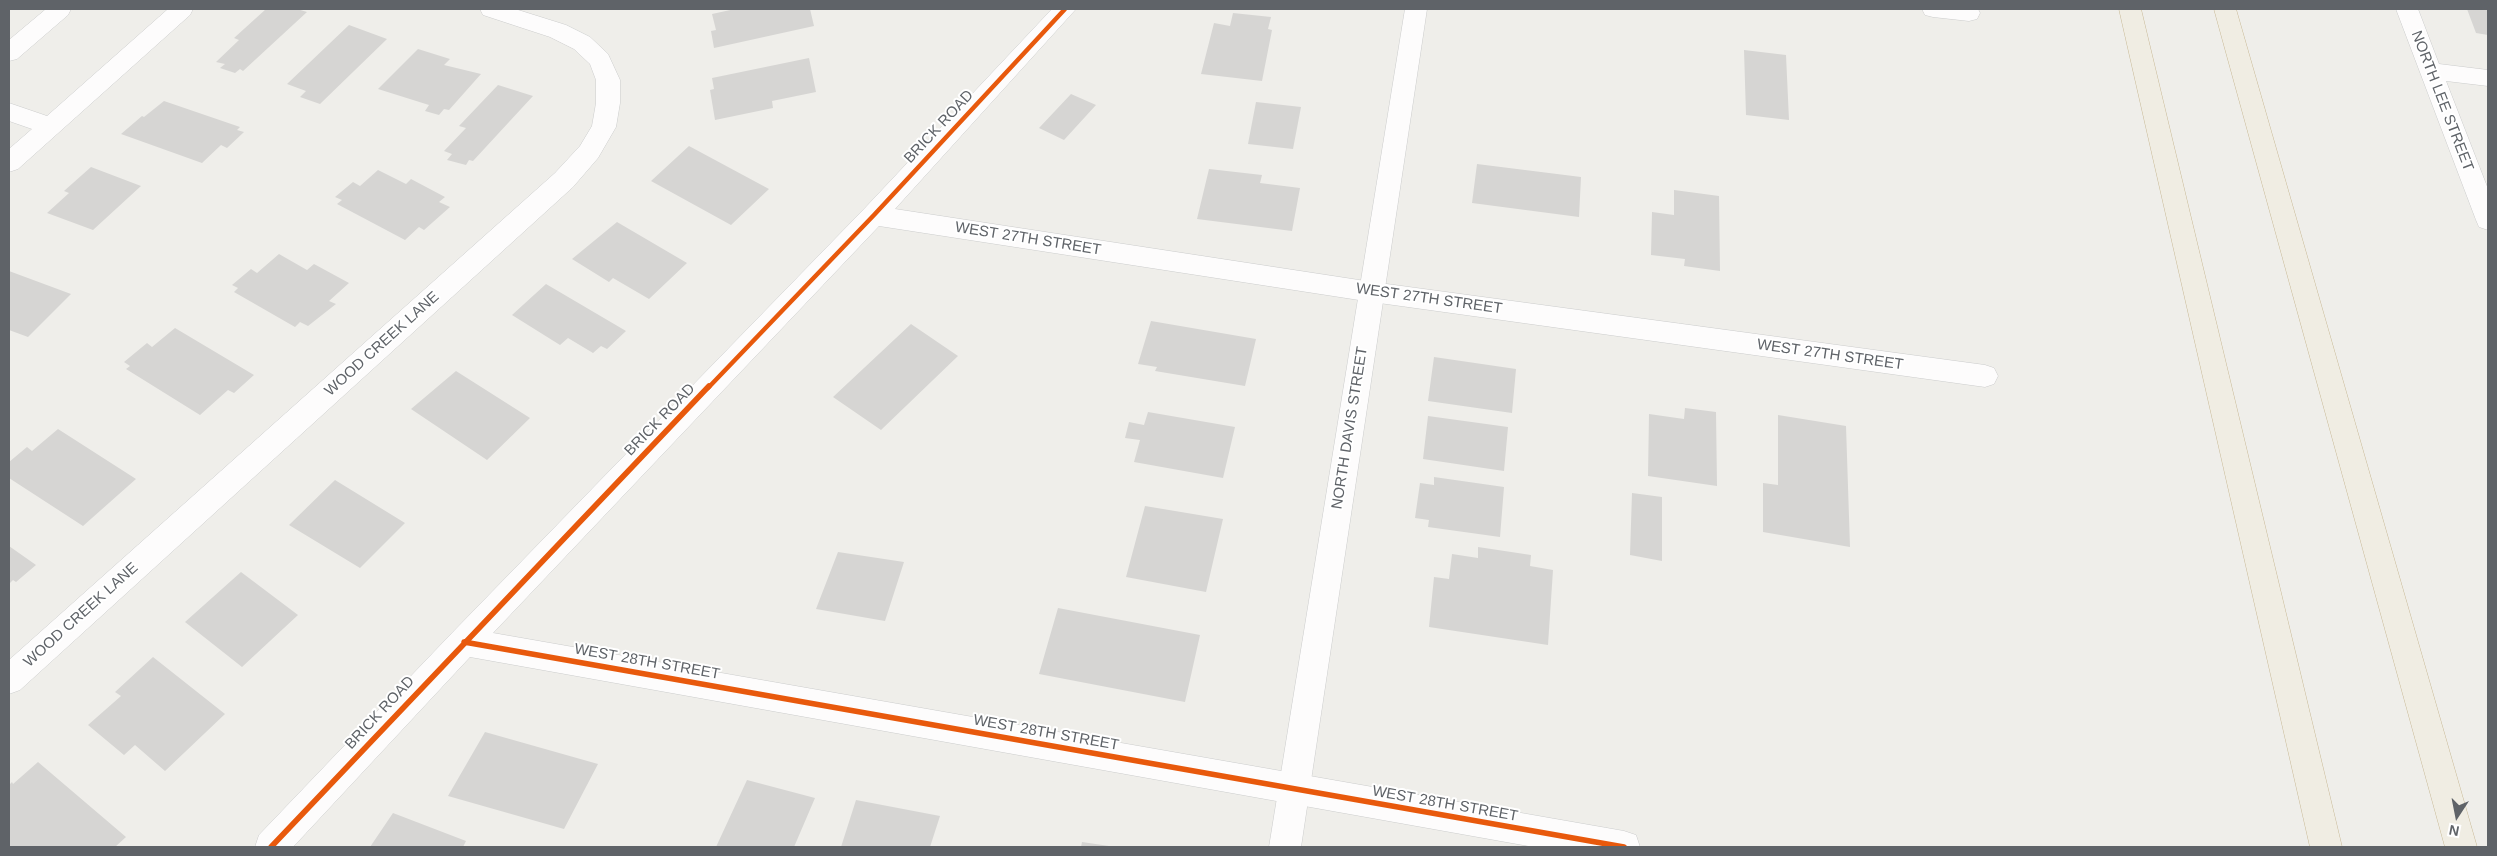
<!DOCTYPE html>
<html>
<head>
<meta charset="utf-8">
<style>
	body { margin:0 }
	#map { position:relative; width:2497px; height:856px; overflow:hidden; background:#efeeea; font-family:Arial,sans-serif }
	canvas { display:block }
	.frame { position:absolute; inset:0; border:10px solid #5f6368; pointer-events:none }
	.north { position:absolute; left:2432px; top:791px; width:50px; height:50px; -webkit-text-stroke:4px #fff; paint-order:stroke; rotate:191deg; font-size:14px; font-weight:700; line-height:20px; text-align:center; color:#5f6368 }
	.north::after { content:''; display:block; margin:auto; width:18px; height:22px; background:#5f6368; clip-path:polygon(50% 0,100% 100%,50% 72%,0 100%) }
</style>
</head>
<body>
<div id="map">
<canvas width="2497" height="856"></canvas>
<div class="frame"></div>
<div class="north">N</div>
</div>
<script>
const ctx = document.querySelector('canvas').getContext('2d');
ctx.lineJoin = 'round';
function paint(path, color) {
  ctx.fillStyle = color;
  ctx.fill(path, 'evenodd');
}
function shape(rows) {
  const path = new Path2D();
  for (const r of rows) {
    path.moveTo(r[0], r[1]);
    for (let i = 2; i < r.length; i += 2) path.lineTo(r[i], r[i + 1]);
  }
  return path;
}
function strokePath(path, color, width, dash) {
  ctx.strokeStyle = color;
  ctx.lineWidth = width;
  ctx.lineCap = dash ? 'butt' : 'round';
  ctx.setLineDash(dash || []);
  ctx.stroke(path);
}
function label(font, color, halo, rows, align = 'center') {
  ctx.font = font + ' Arial,sans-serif';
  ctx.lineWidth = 4;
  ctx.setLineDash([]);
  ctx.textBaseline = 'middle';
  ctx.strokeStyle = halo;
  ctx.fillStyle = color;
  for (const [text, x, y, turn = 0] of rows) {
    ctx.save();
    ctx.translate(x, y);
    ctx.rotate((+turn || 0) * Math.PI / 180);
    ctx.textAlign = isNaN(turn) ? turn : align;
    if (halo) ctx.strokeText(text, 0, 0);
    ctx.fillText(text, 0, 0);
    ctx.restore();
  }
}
const building = shape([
	[266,9,297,9,307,12,243,71,240,69,235,73,220,68,225,64,216,62,239,40,234,38],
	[735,9,810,9,814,26,714,48,711,31,716,30,712,14],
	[2467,9,2488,9,2488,35,2476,33],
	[1233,13,1271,17,1268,29,1272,30,1262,81,1201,74,1214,23,1230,26],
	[349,25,387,39,320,104,300,97,306,91,287,84],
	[418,49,450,59,444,65,481,74,449,110,444,109,439,115,425,111,429,105,378,89],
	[1744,50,1786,55,1789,120,1746,115],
	[809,58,816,92,772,101,773,108,715,120,710,90,714,89,712,78],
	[498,85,533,96,473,161,469,160,466,165,447,160,452,154,444,151,466,128,459,126],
	[1071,94,1096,105,1064,140,1039,128],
	[164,101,240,127,237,130,244,132,227,148,221,145,202,163,121,134,142,116,144,117],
	[1256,102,1301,107,1293,149,1248,144],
	[689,146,769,189,731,225,651,181],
	[1477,164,1581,177,1579,217,1472,203],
	[91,167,141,186,93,230,47,213,69,193,64,191],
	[1209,169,1262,175,1260,183,1300,188,1292,231,1197,219],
	[378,170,406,184,411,179,445,197,439,202,450,207,424,230,419,227,405,240,337,204,342,200,335,197,353,182,360,186],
	[1674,190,1719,196,1720,271,1684,266,1685,259,1651,255,1652,212,1674,215],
	[617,222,687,263,649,299,613,278,609,282,572,259],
	[279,254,307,270,314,264,349,283,329,301,336,304,308,326,300,322,295,327,234,292,238,288,232,285,251,269,257,273],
	[9,271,71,294,28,337,9,330],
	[546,284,626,331,607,349,601,346,593,353,568,338,560,345,512,315],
	[1151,321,1256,339,1245,386,1155,371,1157,367,1138,364],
	[911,324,958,356,881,430,833,397],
	[175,328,254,375,234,393,228,390,200,415,126,369,130,366,124,362,147,343,152,347],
	[1434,357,1516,369,1512,413,1428,401],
	[456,371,530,418,487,460,411,409],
	[1685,408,1716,412,1717,486,1648,476,1649,414,1684,419],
	[1148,412,1235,427,1223,478,1134,462,1140,440,1125,438,1129,422,1144,425],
	[1778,415,1846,426,1850,547,1763,532,1763,483,1778,485],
	[1428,416,1508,427,1504,471,1423,459],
	[58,429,136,479,83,526,9,478,9,462,27,447,32,451],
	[1434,477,1504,487,1500,537,1428,527,1429,520,1415,518,1420,483,1434,485],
	[335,480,405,523,360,568,289,525],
	[1632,493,1662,497,1662,561,1630,555],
	[1145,506,1223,519,1206,592,1126,577],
	[9,546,36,565,16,582,13,580,9,584],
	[1478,547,1531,555,1530,566,1553,570,1548,645,1429,627,1434,577,1449,579,1452,554,1478,558],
	[838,552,904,562,885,621,816,609],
	[241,572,298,615,242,667,185,622],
	[1058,608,1200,635,1185,702,1039,674],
	[153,657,225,714,165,771,135,745,124,755,88,725,121,696,115,692],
	[485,732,598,764,564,829,448,796],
	[38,762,126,837,115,847,9,847,9,785,12,782,13,784],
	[747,780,815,798,794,847,716,847],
	[856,800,940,816,930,847,841,847],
	[393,813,466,841,463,847,370,847],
	[1082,842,1109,846,1109,847,1081,847]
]);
const minor = shape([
	[46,9,71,9,68,15,17,59,9,61,9,40,46,9],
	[168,9,193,9,190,15,18,169,9,172,9,149,32,129,9,121,9,103,47,116,168,9],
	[480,9,515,9,566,25,590,37,608,54,620,80,620,103,616,127,598,158,573,187,20,690,9,694,9,660,555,173,580,146,592,126,596,103,596,80,590,64,574,49,550,37,483,15,480,9],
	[1052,9,1076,9,895,209,1372,282,1985,365,1994,368,1998,376,1994,384,1985,387,1372,302,879,226,493,633,1624,831,1636,835,1640,847,1534,847,470,657,293,847,255,847,259,835,453,632,865,208,1052,9],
	[1922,9,1978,9,1980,13,1977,19,1969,21,1933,17,1925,15,1922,9],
	[2396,9,2418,9,2439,64,2488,70,2488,86,2446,81,2488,189,2488,230,2479,227,2476,220,2396,9]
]);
const tertiary = shape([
	[1405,9,1427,9,1301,847,1269,847,1405,9]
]);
const motorway = shape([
	[2119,9,2141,9,2342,847,2310,847,2119,9],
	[2214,9,2236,9,2477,847,2445,847,2214,9]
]);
const cyclewayFar1 = shape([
	[708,388,874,215,1065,9]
]);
const cycleway = shape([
	[464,642,1624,847],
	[271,847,709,386]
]);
const streetNames = [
	["NORTH LEE STREET",2442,101,69],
	["BRICK ROAD",939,127,-47],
	["WEST 27TH STREET",1028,239,9],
	["WEST 27TH STREET",1429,299,8],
	["WOOD CREEK LANE",382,344,-42],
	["WEST 27TH STREET",1830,355,8],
	["BRICK ROAD",660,420,-46],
	["NORTH DAVIS STREET",1350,428,-81],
	["WOOD CREEK LANE",81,615,-42],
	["WEST 28TH STREET",647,662,10],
	["BRICK ROAD",380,713,-47],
	["WEST 28TH STREET",1046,733,10],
	["WEST 28TH STREET",1445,804,10]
];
paint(building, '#d6d5d3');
strokePath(minor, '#cbcccc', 1);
strokePath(tertiary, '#cbcccc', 1);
strokePath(motorway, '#c8b996', 1);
paint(minor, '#fdfcfc');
paint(tertiary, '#fdfcfc');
paint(motorway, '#f0ede3');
strokePath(cyclewayFar1, '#e8590c', 4.5);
strokePath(cycleway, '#e8590c', 5.5);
label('15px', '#5f6368', '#fff', streetNames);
</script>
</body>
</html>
